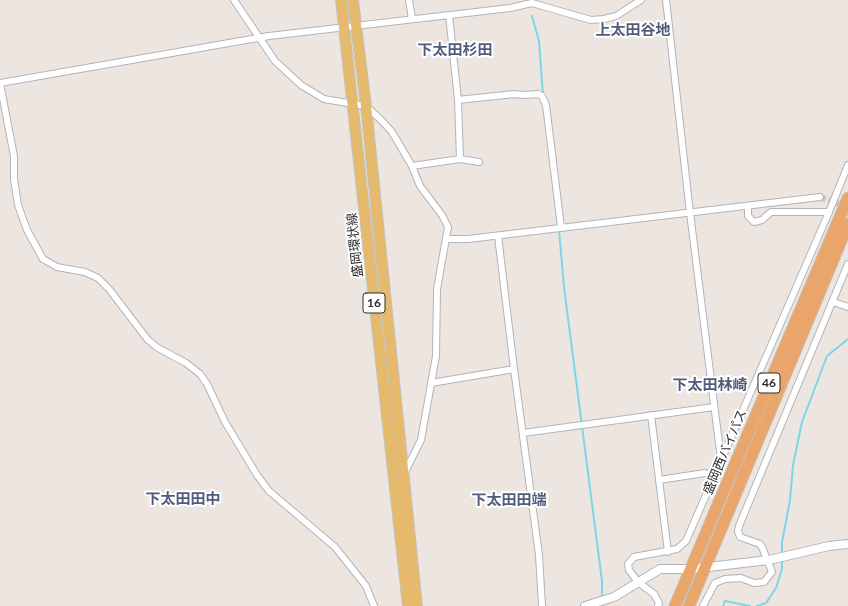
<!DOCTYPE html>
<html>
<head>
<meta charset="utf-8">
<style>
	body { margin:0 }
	canvas { display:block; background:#ede6e0 }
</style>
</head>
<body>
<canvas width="848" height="606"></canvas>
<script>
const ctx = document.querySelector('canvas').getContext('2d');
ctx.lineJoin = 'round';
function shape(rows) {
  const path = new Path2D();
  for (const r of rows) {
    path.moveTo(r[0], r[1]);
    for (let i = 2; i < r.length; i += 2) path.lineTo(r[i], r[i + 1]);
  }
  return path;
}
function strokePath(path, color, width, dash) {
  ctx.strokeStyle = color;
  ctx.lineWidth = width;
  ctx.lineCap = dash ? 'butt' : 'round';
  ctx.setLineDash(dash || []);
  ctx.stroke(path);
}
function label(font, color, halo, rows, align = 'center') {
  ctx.font = font + ' Lato,"Noto Sans JP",sans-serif';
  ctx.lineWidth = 4;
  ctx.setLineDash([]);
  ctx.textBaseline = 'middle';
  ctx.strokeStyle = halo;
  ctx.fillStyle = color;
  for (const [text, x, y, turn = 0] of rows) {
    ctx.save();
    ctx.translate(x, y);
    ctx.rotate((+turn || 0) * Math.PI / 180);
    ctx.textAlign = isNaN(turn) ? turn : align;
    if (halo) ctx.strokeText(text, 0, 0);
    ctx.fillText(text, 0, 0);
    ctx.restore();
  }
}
const stream = shape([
	[532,16,539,41,543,95],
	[559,230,564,287,602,581,602,599],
	[782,555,782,542,790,500,793,465,802,422,827,356,848,339],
	[723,606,725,601,750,606],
	[757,606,766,603,776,588,782,569,782,559]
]);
const minorTunnel = shape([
	[820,197,847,207]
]);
const minor = shape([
	[234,0,275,61,301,85,324,99,366,106,382,121,392,132,412,166,420,186,442,215,448,227,437,289,436,356,421,440,404,474],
	[409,0,412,19],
	[666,0,690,213,721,459],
	[449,15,458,100,460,159],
	[0,83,14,156,14,179,18,205,27,230,43,259,57,267,85,272,98,278,109,289,148,340,158,348,186,363,200,374,207,384,225,422,257,475,269,491,335,547,366,586,374,606],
	[0,83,269,36,510,8,532,3,591,20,604,19,616,16,641,0],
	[458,100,514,94,524,95,538,94,542,96,546,105,561,227],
	[412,166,460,159,479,162],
	[748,207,748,216,754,222,762,220,771,212,829,212],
	[498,236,514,369,539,555,542,606],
	[447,239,468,239,820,197],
	[833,302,848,307],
	[431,383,514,369],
	[651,415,668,552],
	[523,433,714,407],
	[659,480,705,473,714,476],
	[658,606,659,603,654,594,638,582,629,570,628,564,634,557,677,549,686,541,829,212,848,165],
	[703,606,715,583,725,579,741,578,754,583,764,582,772,572,762,547,760,544,740,537,738,531,739,526,848,264]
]);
const tertiary = shape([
	[585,606,614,597,660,569,691,569,769,560,829,546,848,544]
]);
const primary = shape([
	[341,0,408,606],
	[353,0,366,106,417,606]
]);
const trunk = shape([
	[675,606,848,198],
	[689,606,848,224]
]);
const shields = [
	[374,303,22],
	[769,383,22]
];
const shieldNames = [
	["16",374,303],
	["46",769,383]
];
const streetNames = [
	["盛岡環状線",355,245,-96],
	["盛岡西バイパス",725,452,-67]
];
const quarterNames = [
	["上太田谷地",633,30],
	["下太田杉田",455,50],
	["下太田林崎",710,385],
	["下太田田中",183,499],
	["下太田田端",509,500]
];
strokePath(stream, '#7dd6e5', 2);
strokePath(minorTunnel, '#c6c1bc', 6, [6, 3]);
strokePath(minor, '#b0b4bb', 8);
strokePath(tertiary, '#b0b4bb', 10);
strokePath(primary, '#c4c4c4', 12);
strokePath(trunk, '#c4c4c4', 13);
strokePath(minor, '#fff', 6);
strokePath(tertiary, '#fff', 8);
strokePath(primary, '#e5ba6d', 10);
strokePath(trunk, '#eaa66a', 11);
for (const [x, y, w] of shields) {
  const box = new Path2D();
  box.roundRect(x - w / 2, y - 10, w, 20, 3);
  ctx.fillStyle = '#fff';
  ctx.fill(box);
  strokePath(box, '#2c2c2c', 1);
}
label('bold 12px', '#2c2c2c', null, shieldNames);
label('13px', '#2c2c2c', '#fff', streetNames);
label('bold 15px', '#505d7a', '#fff', quarterNames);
</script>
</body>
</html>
